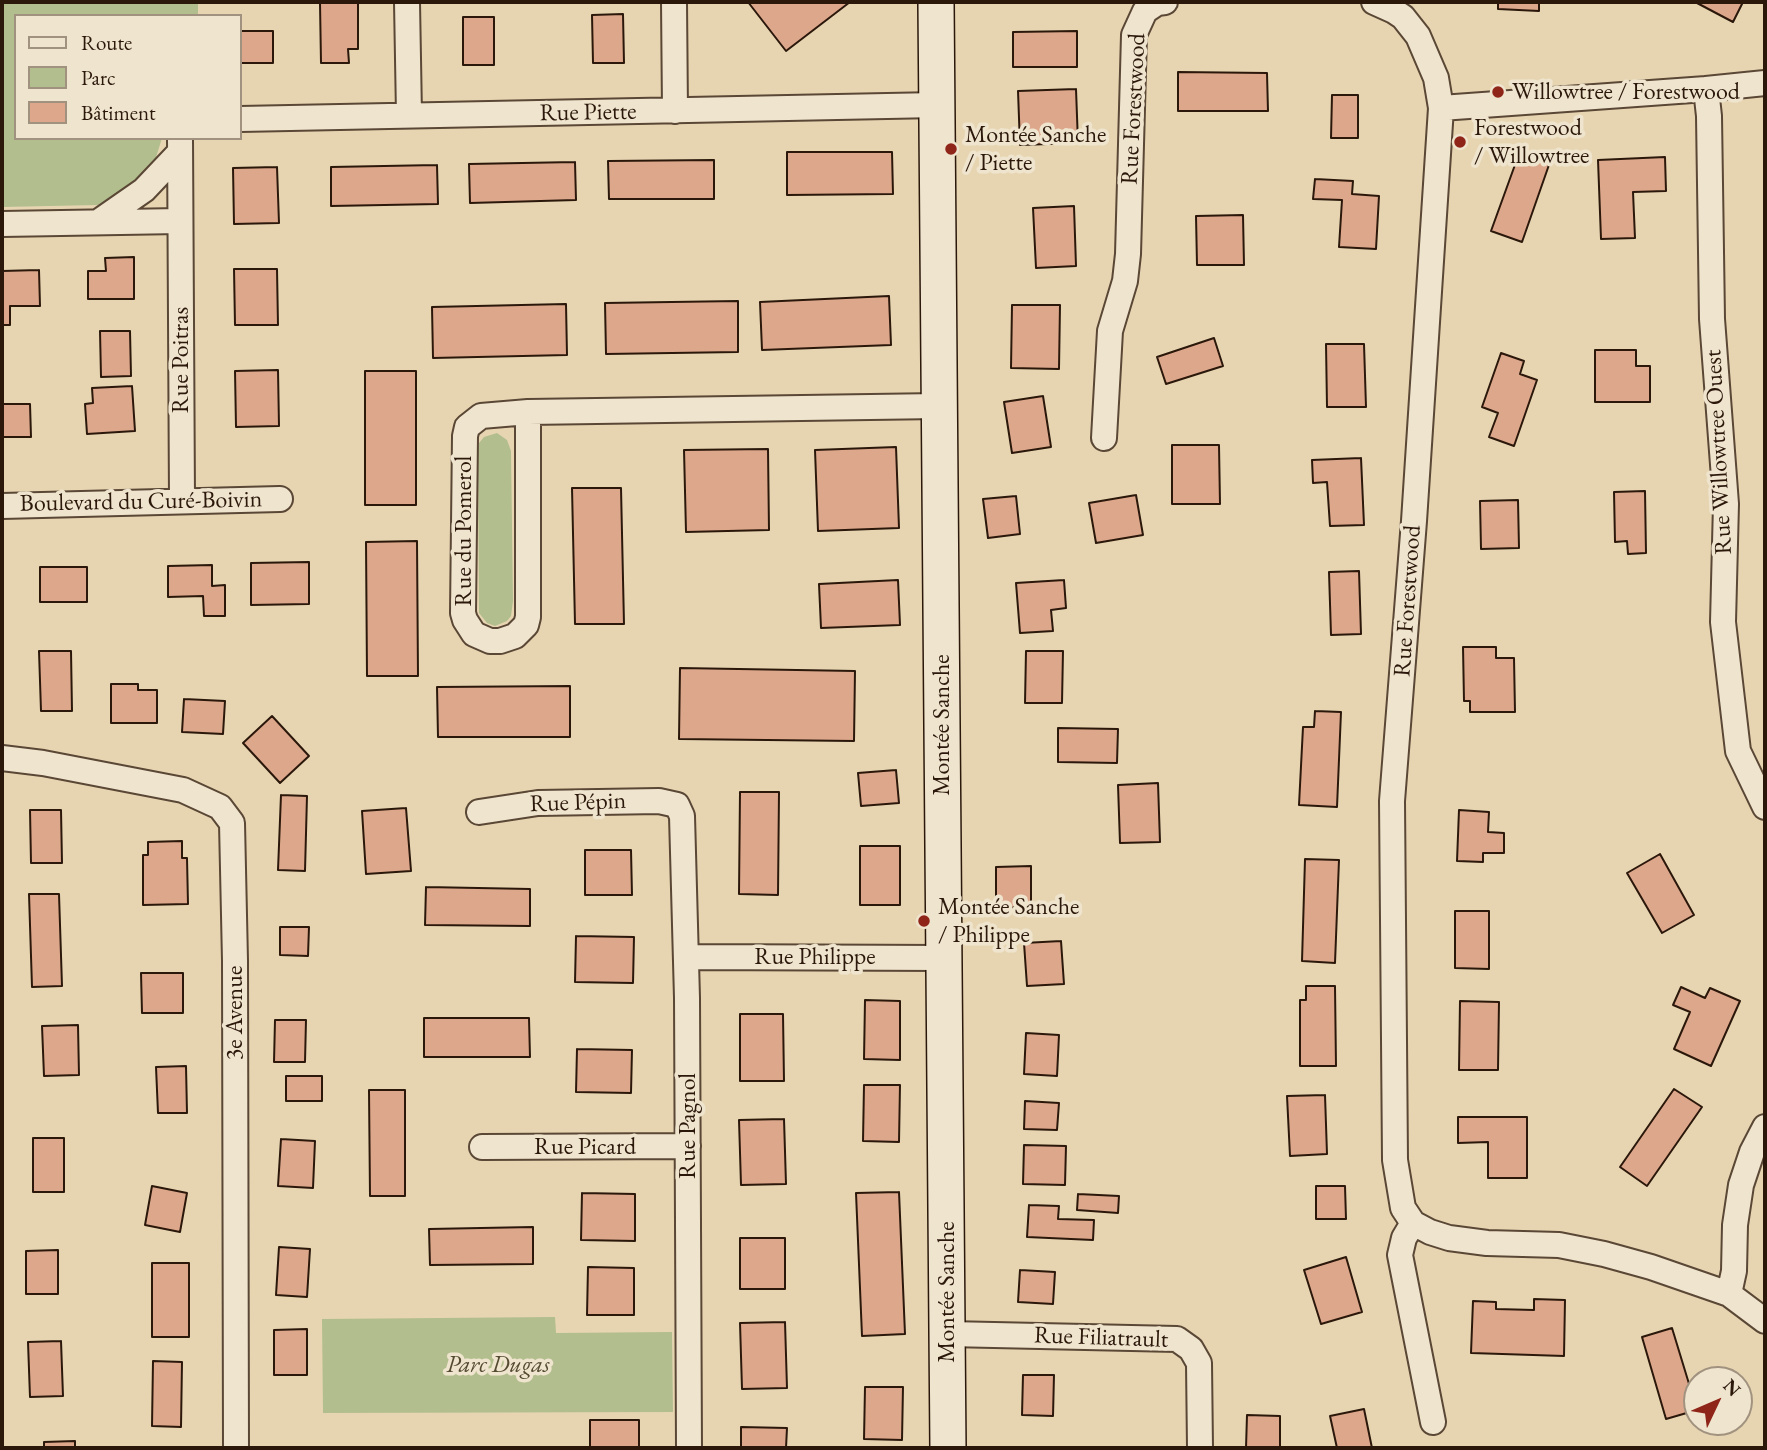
<!DOCTYPE html>
<html>
<head>
<meta charset="utf-8">
<style>
	body { margin:0 }
	#map { position:relative; width:1767px; height:1450px; overflow:hidden; background:#e7d5b2; font-family:"EB Garamond",serif }
	canvas { display:block }
	.frame { position:absolute; inset:0; border:4px solid #2b180b; pointer-events:none }
	.legend { position:absolute; left:14px; top:14px; width:228px; height:126px; box-sizing:border-box; background:#efe4cd; border:2px solid #a1927f; margin:0; padding:9px 12px; list-style:none; font-size:21px; color:#2b180b }
	.legend li { display:flex; align-items:center; gap:14px; height:35px }
	.legend b { width:35px; border:2px solid #a1927f }
	.north { position:absolute; left:1683px; top:1366px; width:70px; height:70px; box-sizing:border-box; background:#efe4cd; border:2px solid #a1927f; border-radius:50%; rotate:46deg; font-size:19px; font-weight:700; line-height:28px; text-align:center; color:#2b180b }
	.north::after { content:''; display:block; margin:auto; width:24px; height:32px; background:#8f2418; clip-path:polygon(50% 0,100% 100%,50% 72%,0 100%) }
</style>
</head>
<body>
<div id="map">
<canvas width="1767" height="1450"></canvas>
<div class="frame"></div>
<ul class="legend">
<li><b style="height:9px;background:#efe4cd"></b>Route</li>
<li><b style="height:19px;background:#b2be8e"></b>Parc</li>
<li><b style="height:19px;background:#dca78b"></b>Bâtiment</li>
</ul>
<div class="north">N</div>
</div>
<script>
const ctx = document.querySelector('canvas').getContext('2d');
ctx.lineJoin = 'round';
function paint(path, color) {
  ctx.fillStyle = color;
  ctx.fill(path, 'evenodd');
}
function shape(rows) {
  const path = new Path2D();
  for (const r of rows) {
    path.moveTo(r[0], r[1]);
    for (let i = 2; i < r.length; i += 2) path.lineTo(r[i], r[i + 1]);
  }
  return path;
}
function strokePath(path, color, width, dash) {
  ctx.strokeStyle = color;
  ctx.lineWidth = width;
  ctx.lineCap = dash ? 'butt' : 'round';
  ctx.setLineDash(dash || []);
  ctx.stroke(path);
}
function label(font, color, halo, rows, align = 'center') {
  ctx.font = font + ' "EB Garamond",serif';
  ctx.lineWidth = 7;
  ctx.setLineDash([]);
  ctx.textBaseline = 'middle';
  ctx.strokeStyle = halo;
  ctx.fillStyle = color;
  for (const [text, x, y, turn = 0] of rows) {
    ctx.save();
    ctx.translate(x, y);
    ctx.rotate((+turn || 0) * Math.PI / 180);
    ctx.textAlign = isNaN(turn) ? turn : align;
    if (halo) ctx.strokeText(text, 0, 0);
    ctx.fillText(text, 0, 0);
    ctx.restore();
  }
}
const green = shape([
	[2,2,198,2,198,16,16,16,16,138,162,138,153,167,109,203,98,205,2,207],
	[497,433,507,440,511,451,513,601,511,616,507,621,495,626,487,623,479,613,478,450,479,443,484,437],
	[555,1317,556,1333,672,1332,673,1412,323,1413,322,1319]
]);
const building = shape([
	[748,2,850,2,786,51,748,2],
	[1498,2,1539,2,1539,11,1498,9,1498,2],
	[1697,2,1743,2,1733,22,1697,3,1697,2],
	[320,3,358,3,358,49,348,49,349,63,321,63,320,3],
	[623,14,624,63,593,63,592,15,623,14],
	[463,17,494,17,494,65,463,65,463,17],
	[240,31,273,31,273,63,240,63,240,31],
	[1077,31,1077,67,1013,67,1013,32,1077,31],
	[1178,72,1267,73,1268,111,1178,111,1178,72],
	[1076,89,1078,143,1020,145,1018,91,1076,89],
	[1332,95,1358,95,1358,138,1331,138,1332,95],
	[1520,151,1550,162,1522,242,1491,231,1520,151],
	[787,152,892,152,893,194,787,195,787,152],
	[1665,157,1666,191,1633,192,1635,238,1601,239,1598,160,1665,157],
	[714,160,714,199,609,199,608,161,714,160],
	[575,162,576,200,470,203,469,164,575,162],
	[437,165,438,204,331,206,331,167,437,165],
	[277,167,279,223,234,224,233,168,277,167],
	[1315,179,1353,181,1352,194,1379,196,1376,249,1339,247,1342,200,1313,199,1315,179],
	[1074,206,1076,266,1036,268,1033,208,1074,206],
	[1243,215,1244,265,1197,265,1196,216,1243,215],
	[134,257,134,299,88,299,88,271,106,271,105,258,134,257],
	[234,269,277,269,278,325,235,325,234,269],
	[39,270,40,306,10,306,10,325,2,325,2,271,39,270],
	[889,296,891,345,762,350,760,302,889,296],
	[738,301,738,352,606,354,605,303,738,301],
	[566,304,567,355,433,358,432,307,566,304],
	[1012,305,1060,305,1059,369,1011,368,1012,305],
	[100,331,130,331,131,376,101,377,100,331],
	[1214,338,1223,366,1166,384,1157,357,1214,338],
	[1326,344,1364,344,1366,407,1327,407,1326,344],
	[1595,350,1636,350,1636,366,1650,366,1650,402,1595,402,1595,350],
	[1501,353,1524,361,1520,374,1537,380,1514,446,1489,437,1498,413,1482,407,1501,353],
	[278,370,279,426,236,427,235,371,278,370],
	[365,371,416,371,416,505,365,505,365,371],
	[132,386,135,431,87,434,85,404,93,403,92,388,132,386],
	[1043,396,1051,447,1012,453,1004,402,1043,396],
	[2,404,30,404,31,437,2,437,2,404],
	[1172,445,1219,445,1220,504,1172,504,1172,445],
	[896,447,899,528,818,531,815,450,896,447],
	[768,449,769,530,686,532,684,450,768,449],
	[1361,458,1364,525,1330,526,1327,482,1313,483,1312,460,1361,458],
	[572,488,621,488,624,624,575,624,572,488],
	[1645,491,1646,553,1628,554,1627,541,1615,542,1614,492,1645,491],
	[1136,495,1143,535,1096,543,1089,503,1136,495],
	[1016,496,1020,534,988,538,983,499,1016,496],
	[1518,500,1519,548,1481,549,1480,501,1518,500],
	[417,541,418,676,367,676,366,542,417,541],
	[309,562,309,604,251,605,251,563,309,562],
	[212,565,212,586,225,585,225,616,204,616,203,596,168,597,168,566,212,565],
	[40,567,87,567,87,602,40,602,40,567],
	[1359,571,1361,634,1331,635,1329,572,1359,571],
	[898,580,900,625,821,628,819,584,898,580],
	[1064,580,1066,608,1051,610,1053,631,1020,633,1016,583,1064,580],
	[1463,647,1496,647,1496,658,1514,658,1515,712,1470,712,1470,701,1464,701,1463,647],
	[39,651,71,651,72,711,41,711,39,651],
	[1026,651,1063,651,1062,703,1025,703,1026,651],
	[680,668,855,671,854,741,679,739,680,668],
	[111,684,138,684,138,690,157,690,157,723,111,723,111,684],
	[570,686,570,737,438,737,437,687,570,686],
	[184,699,225,701,223,734,182,732,184,699],
	[1315,711,1341,712,1337,807,1299,805,1303,727,1314,727,1315,711],
	[272,716,309,756,280,783,243,743,272,716],
	[1058,728,1118,729,1117,763,1058,762,1058,728],
	[896,770,899,803,861,806,858,773,896,770],
	[1158,783,1160,842,1120,843,1118,785,1158,783],
	[740,792,779,792,778,895,739,894,740,792],
	[281,795,307,796,305,871,278,870,281,795],
	[406,808,411,871,366,874,362,811,406,808],
	[30,810,61,810,62,863,31,863,30,810],
	[1459,810,1489,812,1488,832,1504,833,1504,853,1483,853,1483,862,1457,861,1459,810],
	[182,841,182,858,187,858,188,904,143,905,143,855,148,855,148,842,182,841],
	[860,846,900,846,900,905,860,905,860,846],
	[585,850,631,850,632,895,585,895,585,850],
	[1660,854,1694,915,1662,933,1627,873,1660,854],
	[1305,859,1339,860,1335,963,1302,961,1305,859],
	[1031,866,1031,907,996,908,996,867,1031,866],
	[426,887,530,889,530,926,425,925,426,887],
	[29,894,59,894,62,986,32,987,29,894],
	[1455,911,1489,911,1489,969,1455,968,1455,911],
	[280,927,309,927,308,956,280,955,280,927],
	[576,936,634,937,633,983,575,982,576,936],
	[1061,941,1064,984,1027,986,1024,943,1061,941],
	[141,973,183,973,183,1013,142,1013,141,973],
	[1306,986,1335,986,1336,1066,1300,1066,1300,1000,1306,1000,1306,986],
	[1681,987,1705,998,1710,988,1740,1001,1711,1066,1674,1049,1690,1012,1673,1005,1681,987],
	[865,1000,900,1001,900,1060,864,1059,865,1000],
	[1460,1001,1499,1002,1498,1070,1459,1070,1460,1001],
	[740,1014,783,1014,784,1081,740,1081,740,1014],
	[424,1018,529,1018,530,1057,424,1057,424,1018],
	[275,1020,306,1020,305,1062,274,1062,275,1020],
	[78,1025,79,1075,44,1076,42,1026,78,1025],
	[1026,1033,1059,1035,1057,1076,1024,1074,1026,1033],
	[577,1049,632,1050,631,1093,576,1092,577,1049],
	[186,1066,187,1113,158,1113,156,1067,186,1066],
	[286,1076,322,1076,322,1101,286,1101,286,1076],
	[864,1085,900,1085,899,1142,863,1141,864,1085],
	[1674,1089,1702,1107,1647,1186,1620,1167,1674,1089],
	[369,1090,405,1090,405,1196,370,1196,369,1090],
	[1325,1095,1327,1154,1290,1156,1287,1096,1325,1095],
	[1025,1101,1059,1103,1057,1130,1024,1129,1025,1101],
	[1458,1117,1527,1117,1527,1178,1488,1178,1488,1142,1458,1143,1458,1117],
	[784,1119,786,1184,741,1185,739,1120,784,1119],
	[33,1138,64,1138,64,1192,33,1192,33,1138],
	[281,1139,315,1141,313,1188,278,1186,281,1139],
	[1024,1145,1066,1146,1065,1185,1023,1184,1024,1145],
	[152,1186,187,1193,180,1232,145,1225,152,1186],
	[1316,1186,1345,1186,1346,1219,1316,1219,1316,1186],
	[899,1192,905,1334,862,1336,856,1193,899,1192],
	[582,1193,635,1194,635,1241,581,1240,582,1193],
	[1078,1194,1119,1196,1118,1213,1077,1210,1078,1194],
	[1029,1205,1059,1206,1058,1219,1094,1220,1093,1240,1027,1237,1029,1205],
	[533,1227,533,1264,430,1265,429,1229,533,1227],
	[740,1238,785,1238,785,1289,740,1289,740,1238],
	[279,1247,310,1249,307,1297,276,1295,279,1247],
	[58,1250,58,1294,26,1294,26,1251,58,1250],
	[1346,1257,1362,1312,1321,1324,1304,1270,1346,1257],
	[152,1263,189,1263,189,1337,152,1337,152,1263],
	[588,1267,634,1268,634,1315,587,1315,588,1267],
	[1020,1270,1055,1272,1053,1304,1018,1302,1020,1270],
	[1534,1299,1565,1300,1564,1356,1471,1353,1473,1301,1496,1302,1496,1309,1534,1310,1534,1299],
	[785,1322,787,1388,742,1389,740,1323,785,1322],
	[1672,1328,1697,1410,1666,1419,1642,1337,1672,1328],
	[307,1329,307,1375,274,1375,274,1330,307,1329],
	[61,1341,63,1396,30,1397,28,1342,61,1341],
	[153,1361,182,1362,181,1427,152,1426,153,1361],
	[1023,1375,1054,1375,1053,1416,1022,1415,1023,1375],
	[865,1387,903,1387,902,1440,864,1439,865,1387],
	[1364,1409,1372,1448,1337,1448,1330,1416,1364,1409],
	[1247,1415,1280,1416,1280,1448,1246,1448,1247,1415],
	[590,1420,639,1420,639,1448,590,1448,590,1420],
	[741,1427,787,1428,786,1448,741,1448,741,1427],
	[75,1441,75,1448,44,1448,44,1442,75,1441]
]);
const street = shape([
	[407,2,409,115],
	[674,2,675,111],
	[1374,2,1394,11,1403,17,1418,36,1436,78,1441,108,1414,521,1392,801,1395,1160,1403,1208,1413,1223,1430,1232,1449,1238,1487,1243,1559,1245,1604,1254,1651,1267,1729,1294,1765,1321],
	[1706,89,1709,116,1712,319,1726,504,1723,622,1738,751,1765,807],
	[1441,108,1706,89,1765,83],
	[240,119,937,105],
	[180,138,182,500],
	[98,222,144,190,180,152],
	[2,224,180,221],
	[528,412,528,617,526,625,515,636,500,641,490,641,474,634,465,620,463,613,465,436,467,427,481,416,528,412,939,406],
	[1104,438,1110,331,1125,281,1128,254,1134,35,1145,11,1157,3,1165,2],
	[2,506,280,499],
	[2,758,43,763,183,790,220,807,232,823,235,961,236,1448],
	[479,812,538,803,659,801,677,805,682,816,687,998,689,1448],
	[686,957,944,958],
	[482,1147,688,1146],
	[1413,1223,1404,1238,1400,1255,1433,1422],
	[1729,1294,1734,1271,1735,1225,1741,1185,1752,1152,1765,1127],
	[948,1334,1177,1339,1191,1349,1199,1363,1200,1448]
]);
const secondary = shape([
	[936,2,948,1448]
]);
const markers = [
	[1498,92,7,"#8f2418"],
	[1460,142,7,"#8f2418"],
	[951,149,7,"#8f2418"],
	[924,921,7,"#8f2418"]
];
const poiNames = [
	["Willowtree / Forestwood",1512,92],
	["Forestwood",1474,128],
	["/ Willowtree",1474,156],
	["Montée Sanche",965,135],
	["/ Piette",965,163],
	["Montée Sanche",938,907],
	["/ Philippe",938,935]
];
const streetNames = [
	["Rue Forestwood",1134,109,-87],
	["Rue Piette",588,113,-1],
	["Rue Poitras",181,360,-90],
	["Rue Willowtree Ouest",1719,452,-93],
	["Boulevard du Curé-Boivin",141,502,-1],
	["Rue du Pomerol",464,531,-90],
	["Rue Forestwood",1408,601,-86],
	["Montée Sanche",942,725,-90],
	["Rue Pépin",578,803,-2],
	["Rue Philippe",815,957],
	["3e Avenue",235,1013,-90],
	["Rue Pagnol",688,1126,-90],
	["Rue Picard",585,1147],
	["Montée Sanche",947,1292,-90],
	["Rue Filiatrault",1101,1338,2]
];
const parkNames = [
	["Parc Dugas",498,1365]
];
paint(green, '#b2be8e');
paint(building, '#dca78b');
strokePath(building, '#2b180b', 2);
strokePath(street, '#5a4735', 28);
strokePath(secondary, '#2b180b', 38);
strokePath(street, '#efe4cd', 24);
strokePath(secondary, '#efe4cd', 35);
for (const [x, y, r, color] of markers) {
  const dot = new Path2D();
  dot.arc(x, y, r, 0, 2 * Math.PI);
  ctx.fillStyle = color;
  ctx.fill(dot);
  strokePath(dot, '#efe4cd', 2.5);
}
label('24px', '#2b180b', '#efe4cd', poiNames, 'left');
label('24px', '#2b180b', '#efe4cd', streetNames);
label('italic 24px', '#544a32', '#efe4cd', parkNames);
</script>
</body>
</html>
